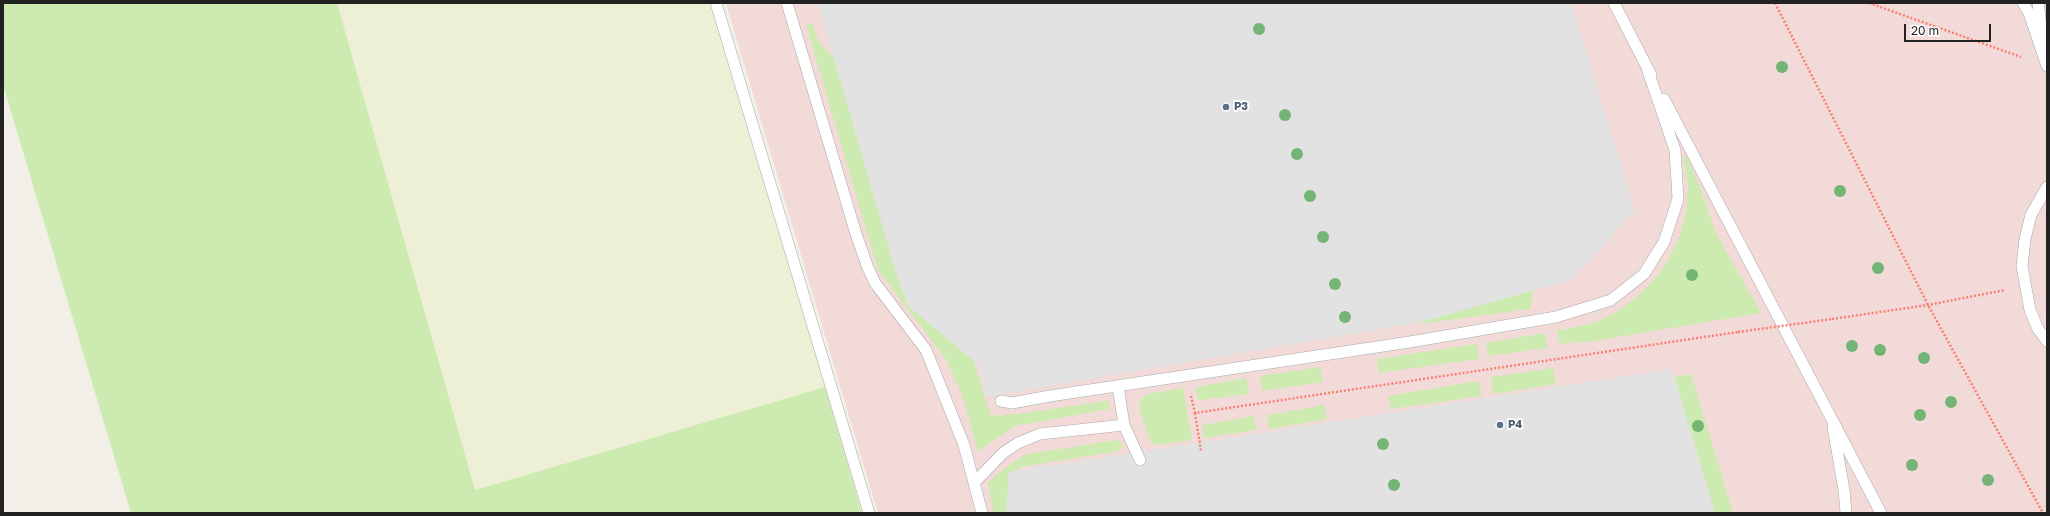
<!DOCTYPE html>
<html>
<head>
<meta charset="utf-8">
<style>
	body { margin:0 }
	#map { position:relative; width:2050px; height:516px; overflow:hidden; background:#f2efe9; font-family:"Golos Text",sans-serif }
	canvas { display:block }
	.frame { position:absolute; inset:0; border:4px solid #222; pointer-events:none }
	.scale { position:absolute; left:1904px; top:24px; width:87px; height:18px; box-sizing:border-box; border:2px solid #222; border-top:0; padding-left:5px; font-size:12px; line-height:14px; white-space:nowrap; color:#222; -webkit-text-stroke:3px #fff; paint-order:stroke }
</style>
</head>
<body>
<div id="map">
<canvas width="2050" height="516"></canvas>
<div class="frame"></div>
<div class="scale">20 m</div>
</div>
<script>
const ctx = document.querySelector('canvas').getContext('2d');
ctx.lineJoin = 'round';
function paint(path, color) {
  ctx.fillStyle = color;
  ctx.fill(path, 'evenodd');
}
function shape(rows) {
  const path = new Path2D();
  for (const r of rows) {
    path.moveTo(r[0], r[1]);
    for (let i = 2; i < r.length; i += 2) path.lineTo(r[i], r[i + 1]);
  }
  return path;
}
function strokePath(path, color, width, dash) {
  ctx.strokeStyle = color;
  ctx.lineWidth = width;
  ctx.lineCap = dash ? 'butt' : 'round';
  ctx.setLineDash(dash || []);
  ctx.stroke(path);
}
function label(font, color, halo, rows, align = 'center') {
  ctx.font = font + ' "Golos Text",sans-serif';
  ctx.lineWidth = 3.5;
  ctx.setLineDash([]);
  ctx.textBaseline = 'middle';
  ctx.strokeStyle = halo;
  ctx.fillStyle = color;
  for (const [text, x, y, turn = 0] of rows) {
    ctx.save();
    ctx.translate(x, y);
    ctx.rotate((+turn || 0) * Math.PI / 180);
    ctx.textAlign = isNaN(turn) ? turn : align;
    if (halo) ctx.strokeText(text, 0, 0);
    ctx.fillText(text, 0, 0);
    ctx.restore();
  }
}
const commercial = shape([
	[726,3,2047,3,2047,513,878,513]
]);
const farmland = shape([
	[337,3,709,3,825,387,475,490]
]);
const grass = shape([
	[3,3,337,3,475,490,825,387,862,513,131,513,3,85],
	[812,23,817,37,823,47,838,62,973,358,991,416,1024,413,1105,401,1110,402,1109,409,1015,426,978,451,962,395,946,359,878,270,806,25],
	[1685,155,1688,159,1700,188,1716,233,1761,313,1594,341,1560,344,1557,331,1594,323,1617,312,1646,289,1666,264,1680,235,1686,214,1688,188,1683,157],
	[1534,287,1530,309,1420,324,1419,319],
	[1545,333,1547,348,1488,356,1486,343],
	[1477,344,1479,359,1379,373,1376,359],
	[1320,367,1323,382,1262,391,1260,376],
	[1553,368,1556,384,1493,394,1491,377],
	[1691,374,1733,513,1715,513,1674,377],
	[1246,378,1249,394,1198,400,1196,387],
	[1479,381,1482,396,1391,409,1388,396],
	[1183,388,1192,440,1157,445,1151,442,1139,409,1140,400,1148,394],
	[1324,405,1327,419,1269,429,1267,415],
	[1254,416,1256,430,1204,438,1202,425],
	[1117,440,1122,443,1123,446,1119,451,1021,467,1008,476,1019,513,993,513,988,482,1013,462,1027,454]
]);
const parking = shape([
	[818,3,1571,3,1635,211,1571,280,1421,322,985,397,979,365,908,306,895,270],
	[1672,369,1715,513,1006,513,1009,472]
]);
const path = shape([
	[1775,3,1928,305,2043,513],
	[1869,3,2021,57],
	[1832,319,1928,305,2005,290],
	[1191,396,1195,413,1738,332],
	[1195,413,1201,451]
]);
const lane = shape([
	[716,3,869,513],
	[787,3,856,234,868,268,875,283,926,350,964,445,982,513],
	[1614,3,1651,75],
	[2023,3,2029,13,2047,66],
	[2038,3,2043,40],
	[1664,99,1881,513],
	[2047,187,2031,215,2025,239,2022,266,2030,310,2038,329,2047,341],
	[1001,401,1012,403,1050,396,1410,342,1556,317,1611,300,1644,274,1664,242,1678,199,1675,150,1647,68],
	[1124,425,1140,460],
	[1833,427,1844,490,1846,513],
	[974,483,1003,453,1018,443,1040,434,1124,425,1118,386]
]);
const pathBridge = shape([
	[1738,332,1832,319]
]);
const trees = [
	[1259,29],
	[1782,67],
	[1285,115],
	[1297,154],
	[1840,191],
	[1310,196],
	[1323,237],
	[1878,268],
	[1692,275],
	[1335,284],
	[1345,317],
	[1852,346],
	[1880,350],
	[1924,358],
	[1951,402],
	[1920,415],
	[1698,426],
	[1383,444],
	[1912,465],
	[1988,480],
	[1394,485]
];
const markers = [
	[1226,107,4,"#5c6f8a"],
	[1500,425,4,"#5c6f8a"]
];
const serviceNames = [
	["P3",1234,107],
	["P4",1508,425]
];
paint(commercial, '#f2dad9');
paint(farmland, '#eef0d5');
paint(grass, '#cdebb0');
paint(parking, '#e2e2e2');
strokePath(lane, '#a9a9a9', 12);
strokePath(path, '#fa8072', 2.5, [2, 2]);
strokePath(lane, '#fff', 11);
strokePath(pathBridge, '#fa8072', 2.5, [2, 2]);
ctx.fillStyle = '#74b475';
for (const [x, y] of trees) {
  ctx.beginPath();
  ctx.arc(x, y, 6, 0, 2 * Math.PI);
  ctx.fill();
}
for (const [x, y, r, color] of markers) {
  const dot = new Path2D();
  dot.arc(x, y, r, 0, 2 * Math.PI);
  ctx.fillStyle = color;
  ctx.fill(dot);
  strokePath(dot, '#fff', 1.5);
}
label('bold 11px', '#4e5e75', '#fff', serviceNames, 'left');
</script>
</body>
</html>
